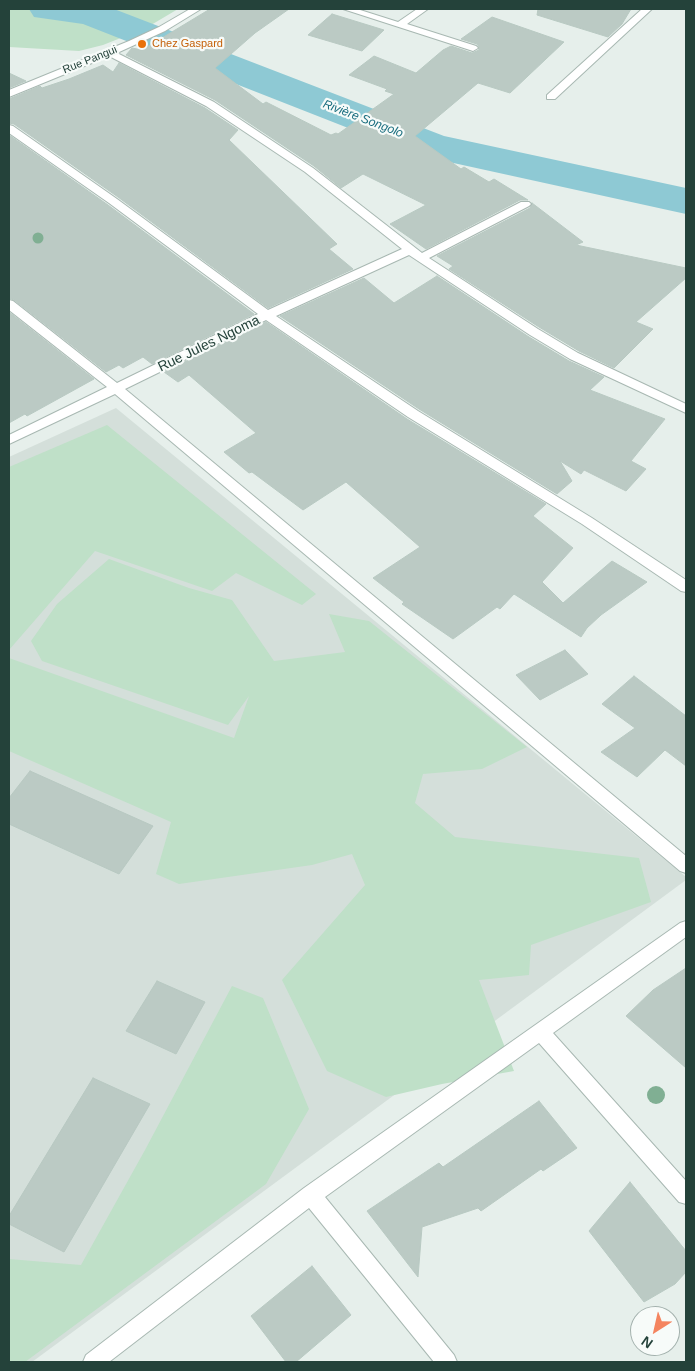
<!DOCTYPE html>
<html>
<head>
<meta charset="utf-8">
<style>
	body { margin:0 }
	#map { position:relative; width:695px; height:1371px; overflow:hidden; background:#e6efeb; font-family:Arial,sans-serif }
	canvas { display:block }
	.frame { position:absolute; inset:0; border:10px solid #24423a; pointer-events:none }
	.north { position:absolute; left:630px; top:1306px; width:50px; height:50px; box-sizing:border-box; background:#f7fbf9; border:1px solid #a3b1ad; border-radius:50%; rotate:215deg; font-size:14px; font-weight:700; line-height:20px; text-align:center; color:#24423a }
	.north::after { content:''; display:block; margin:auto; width:18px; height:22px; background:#f4845f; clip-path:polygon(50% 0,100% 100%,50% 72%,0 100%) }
</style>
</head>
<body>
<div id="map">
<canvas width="695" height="1371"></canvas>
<div class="frame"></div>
<div class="north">N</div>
</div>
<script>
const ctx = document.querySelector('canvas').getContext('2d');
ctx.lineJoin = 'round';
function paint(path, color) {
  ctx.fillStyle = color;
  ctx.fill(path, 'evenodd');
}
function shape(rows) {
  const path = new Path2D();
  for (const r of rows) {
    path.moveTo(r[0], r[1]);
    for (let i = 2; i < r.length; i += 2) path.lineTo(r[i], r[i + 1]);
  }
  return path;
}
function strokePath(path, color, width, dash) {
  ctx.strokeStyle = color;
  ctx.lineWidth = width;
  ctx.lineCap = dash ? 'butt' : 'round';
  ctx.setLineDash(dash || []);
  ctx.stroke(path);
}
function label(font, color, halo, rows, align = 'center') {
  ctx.font = font + ' Arial,sans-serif';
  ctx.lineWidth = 4.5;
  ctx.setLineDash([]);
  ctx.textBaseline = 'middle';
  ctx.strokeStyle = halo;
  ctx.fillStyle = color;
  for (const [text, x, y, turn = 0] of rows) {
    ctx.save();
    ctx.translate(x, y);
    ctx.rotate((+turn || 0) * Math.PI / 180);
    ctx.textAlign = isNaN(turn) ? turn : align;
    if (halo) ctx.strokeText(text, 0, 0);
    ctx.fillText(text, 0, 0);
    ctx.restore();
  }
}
const built = shape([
	[116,408,686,877,686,880,32,1362,9,1362,9,457]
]);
const green = shape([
	[9,9,178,9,146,28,103,45,79,51,9,47],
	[107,425,316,594,302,605,236,573,212,591,95,551,9,650,9,467],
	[109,559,189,588,232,600,274,661,345,652,329,614,369,621,527,747,482,769,423,774,415,803,455,837,639,858,651,902,531,945,529,975,479,980,514,1071,442,1084,386,1097,327,1071,282,980,365,885,352,854,312,865,179,884,156,874,171,822,9,751,9,658,234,738,249,696,228,725,42,661,31,641,57,604],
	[232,986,263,998,309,1109,266,1184,25,1362,9,1362,9,1259,81,1265,145,1150]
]);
const river = shape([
	[29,9,114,9,444,136,686,188,686,214,417,155,83,24,34,17,29,9]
]);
const building = shape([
	[210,9,289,9,255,33,215,68,263,104,266,102,331,135,336,133,338,134,394,94,385,91,387,89,349,75,374,56,416,73,443,50,451,46,472,53,479,50,479,47,477,44,461,39,492,17,564,42,510,93,478,83,415,136,461,169,464,167,489,182,494,179,528,200,520,200,426,249,390,224,426,205,363,174,341,188,314,166,215,100,126,55,132,48,142,50,210,9],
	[538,9,631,9,622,24,608,37,537,15,538,9],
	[332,14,384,30,362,51,308,35,332,14],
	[119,63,205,108,238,130,229,140,337,244,329,249,353,269,268,308,118,197,14,124,9,123,9,99,40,86,42,88,69,79,103,65,113,72,119,63],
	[9,73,26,81,9,88,9,73],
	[9,135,108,205,254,314,152,364,143,357,123,368,119,365,106,372,14,300,9,298,9,135],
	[532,203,583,242,576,245,686,268,686,278,636,322,653,329,614,368,579,351,539,327,449,269,453,266,437,256,530,208,532,203],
	[437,276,529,337,569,361,604,377,590,390,665,419,631,461,646,469,626,491,584,470,581,474,560,461,572,481,557,494,419,409,280,316,364,278,394,303,437,276],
	[9,312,94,379,27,416,25,414,9,423,9,312],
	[266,322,407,419,546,504,533,516,573,548,542,582,563,603,612,561,647,582,601,615,587,628,581,637,514,594,500,609,497,607,453,639,402,604,404,602,373,578,420,547,346,482,303,510,252,472,249,473,224,452,256,433,189,375,178,382,164,372,266,322],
	[565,650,588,674,540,700,516,675,565,650],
	[634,676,686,716,686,766,665,750,637,777,601,752,635,728,602,704,634,676],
	[30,771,153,826,119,874,9,824,9,798,30,771],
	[686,968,686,1068,626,1016,653,990,686,968],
	[157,981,205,1002,176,1054,126,1031,157,981],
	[93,1078,150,1104,64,1252,9,1224,9,1216,93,1078],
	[539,1101,577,1148,543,1171,541,1169,481,1211,478,1208,422,1227,418,1277,367,1211,439,1163,443,1167,539,1101],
	[630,1182,686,1251,686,1272,675,1284,644,1302,589,1231,630,1182],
	[312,1266,351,1315,296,1362,286,1362,251,1316,312,1266]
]);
const minor = shape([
	[190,9,201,9,165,31,117,53,214,102,313,168,422,253,521,202,529,202,531,204,529,206,429,258,538,329,578,353,686,404,686,413,570,359,530,335,409,255,276,316,418,411,592,518,686,580,686,592,681,591,582,524,408,417,266,320,125,389,686,856,686,873,680,871,115,394,9,444,9,435,107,387,9,310,9,300,13,301,117,383,258,314,109,203,9,133,9,125,13,126,117,199,268,310,402,249,305,172,206,106,109,56,9,97,9,90,129,41,159,27,190,9],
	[343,9,357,9,398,22,417,9,428,9,407,24,476,46,478,48,473,51,470,50,343,9],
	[642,9,652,9,555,99,547,99,547,95,642,9],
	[686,921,686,937,553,1033,686,1181,686,1204,679,1202,539,1043,325,1197,454,1355,457,1362,434,1362,309,1208,109,1362,83,1362,86,1355,304,1188,680,923,686,921]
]);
const trees = [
	[38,238,5.5],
	[656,1095,9]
];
const markers = [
	[142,44,5,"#e8710a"]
];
const farFoodnames = [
	["Chez Gaspard",152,44]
];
const farStreetnames = [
	["Rue Pangui",90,60,-22]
];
const farWaternames = [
	["Rivière Songolo",363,119,21]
];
const streetNames = [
	["Rue Jules Ngoma",209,344,-26]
];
paint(built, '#d4dfda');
paint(green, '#bfe0c8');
paint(river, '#8ec9d4');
paint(building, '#bbcac4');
strokePath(building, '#b8c9c2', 1);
strokePath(minor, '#a8b8b2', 2);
paint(minor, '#fff');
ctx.fillStyle = '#80af93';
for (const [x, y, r] of trees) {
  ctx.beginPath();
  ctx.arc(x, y, r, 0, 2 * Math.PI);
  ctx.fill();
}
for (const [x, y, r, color] of markers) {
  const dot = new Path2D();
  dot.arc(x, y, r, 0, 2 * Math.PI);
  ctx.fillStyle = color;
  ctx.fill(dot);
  strokePath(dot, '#f7fbf9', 2);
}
label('11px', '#c56008', '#f7fbf9', farFoodnames, 'left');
label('11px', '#24423a', '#f7fbf9', farStreetnames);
label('italic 12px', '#1c6f80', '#f7fbf9', farWaternames);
label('14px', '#24423a', '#f7fbf9', streetNames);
</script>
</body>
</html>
